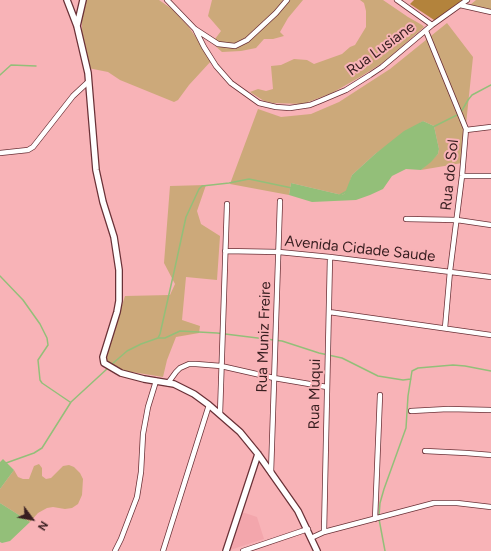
<!DOCTYPE html>
<html>
<head>
<meta charset="utf-8">
<style>
	body { margin:0 }
	#map { position:relative; width:491px; height:551px; overflow:hidden; background:#f8b3b7; font-family:Figtree,sans-serif }
	canvas { display:block }
	.north { position:absolute; left:12px; top:499px; width:40px; height:40px; -webkit-text-stroke:3px #f8b3b7; paint-order:stroke; rotate:122deg; font-size:11px; font-weight:700; line-height:16px; text-align:center; color:#381e20 }
	.north::after { content:''; display:block; margin:auto; width:14px; height:18px; background:#381e20; clip-path:polygon(50% 0,100% 100%,50% 72%,0 100%) }
</style>
</head>
<body>
<div id="map">
<canvas width="491" height="551"></canvas>
<div class="north">N</div>
</div>
<script>
const ctx = document.querySelector('canvas').getContext('2d');
ctx.lineJoin = 'round';
function paint(path, color) {
  ctx.fillStyle = color;
  ctx.fill(path, 'evenodd');
}
function shape(rows) {
  const path = new Path2D();
  for (const r of rows) {
    path.moveTo(r[0], r[1]);
    for (let i = 2; i < r.length; i += 2) path.lineTo(r[i], r[i + 1]);
  }
  return path;
}
function strokePath(path, color, width, dash) {
  ctx.strokeStyle = color;
  ctx.lineWidth = width;
  ctx.lineCap = dash ? 'butt' : 'round';
  ctx.setLineDash(dash || []);
  ctx.stroke(path);
}
function label(font, color, halo, rows, align = 'center') {
  ctx.font = font + ' Figtree,sans-serif';
  ctx.lineWidth = 4;
  ctx.setLineDash([]);
  ctx.textBaseline = 'middle';
  ctx.strokeStyle = halo;
  ctx.fillStyle = color;
  for (const [text, x, y, turn = 0] of rows) {
    ctx.save();
    ctx.translate(x, y);
    ctx.rotate((+turn || 0) * Math.PI / 180);
    ctx.textAlign = isNaN(turn) ? turn : align;
    if (halo) ctx.strokeText(text, 0, 0);
    ctx.fillText(text, 0, 0);
    ctx.restore();
  }
}
const built = shape([
	[242,512,257,517,264,539,230,550]
]);
const green = shape([
	[84,0,159,0,172,9,188,26,212,60,189,85,178,100,174,102,120,80,108,72,88,68,82,33,82,3],
	[212,0,303,0,288,18,280,32,284,36,273,39,264,39,256,48,241,51,222,52,212,43,221,31,208,16],
	[360,0,383,0,408,17,422,25,424,27,384,62,360,77,332,93,303,104,273,103,264,101,250,92,258,89,266,91,273,89,271,66,281,65,294,59,307,60,314,64,342,54,350,47,355,45,366,27,366,11,364,3],
	[476,0,491,0,491,11,472,7,470,5],
	[447,23,473,57,462,163,421,170,438,154,439,149,434,126,423,121,375,154,352,175,348,188,345,193,342,195,291,183,289,195,230,184,258,109,281,117,311,114,339,102,390,69],
	[206,185,197,211,201,224,220,236,217,280,186,277,182,320,200,326,199,333,176,337,167,360,163,377,132,372,128,373,111,366,104,360,125,296,170,295,175,284,164,263,170,186],
	[39,464,42,468,42,476,46,479,51,478,63,466,69,465,74,467,80,473,83,479,82,495,78,504,72,508,65,509,53,507,47,508,38,513,30,522,0,503,0,489,14,470,18,477,23,479,29,479,34,466]
]);
const forest = shape([
	[414,0,462,0,459,9,453,8,442,19,434,20,410,4]
]);
const water = shape([
	[423,121,434,126,439,149,438,154,431,162,421,170,406,169,392,176,383,189,370,195,356,200,312,202,289,195,291,183,342,195,345,193,352,175,375,154,404,131],
	[3,459,14,470,0,489,0,462],
	[0,503,30,522,10,541,2,543,0,542]
]);
const stream = shape([
	[0,75,11,65,36,66],
	[461,112,468,100,472,95,491,85],
	[433,127,459,114],
	[340,195,347,191],
	[0,276,23,300,40,324,47,338,48,345,38,360,40,380,42,383,70,402],
	[158,338,160,334,174,272,186,217,199,189,202,186,229,183,249,179,292,188],
	[111,365,127,351,141,344,158,338,165,338,180,331,217,333,282,341,319,353,342,358,378,376,403,380,411,379],
	[6,463,34,453,42,448,71,402,108,368],
	[379,516,380,503,384,489,406,428,408,396,412,371,418,368,453,365,465,366,491,371],
	[379,519,385,551]
]);
const minor = shape([
	[167,0,195,29,218,44,235,46,247,40,276,13,287,0],
	[397,0,432,25],
	[460,5,491,12],
	[195,29,204,47,216,66,231,83,259,103,276,107,290,108,310,105,320,101,346,90,370,75,382,67,432,25,467,0],
	[426,31,466,129,462,176,450,271,445,328],
	[466,130,491,127],
	[0,153,28,150,33,147,73,96,88,82],
	[462,176,491,176],
	[406,219,457,220,491,225],
	[225,251,279,252,330,257,491,277],
	[329,312,491,335],
	[168,383,176,372,180,368,189,364,196,364,221,366,274,378,327,387],
	[411,411,448,409,491,410],
	[220,414,227,204],
	[425,451,466,453,491,455],
	[271,473,280,201],
	[375,519,380,395],
	[324,532,330,257],
	[311,538,324,532,434,503,457,503,491,507],
	[115,551,121,539,137,497,141,472,143,434,148,407,156,381],
	[163,551,209,405],
	[243,551,308,529]
]);
const tertiary = shape([
	[67,0,77,26,88,73,96,170,103,202,114,237,119,270,119,301,117,312,103,357,104,363,121,373,144,379,174,384,194,394,209,405,240,432,258,454,298,511,317,551],
	[77,26,83,0],
	[226,551,258,454]
]);
const streetNames = [
	["Rua Lusiane",381,49,-36],
	["Rua do Sol",450,175,-84],
	["Avenida Cidade Saude",360,249,6],
	["Rua Muniz Freire",264,337,-88],
	["Rua Muqui",315,394,-89]
];
paint(built, '#f3a6ac');
paint(green, '#cca97a');
paint(forest, '#b3833c');
paint(water, '#93bf79');
strokePath(stream, '#93bf79', 1.5);
strokePath(minor, '#6a3137', 6);
strokePath(tertiary, '#6a3137', 8);
strokePath(minor, '#fff', 4.5);
strokePath(tertiary, '#fff', 5.5);
label('15px', '#381e20', '#f8b3b7', streetNames);
</script>
</body>
</html>
